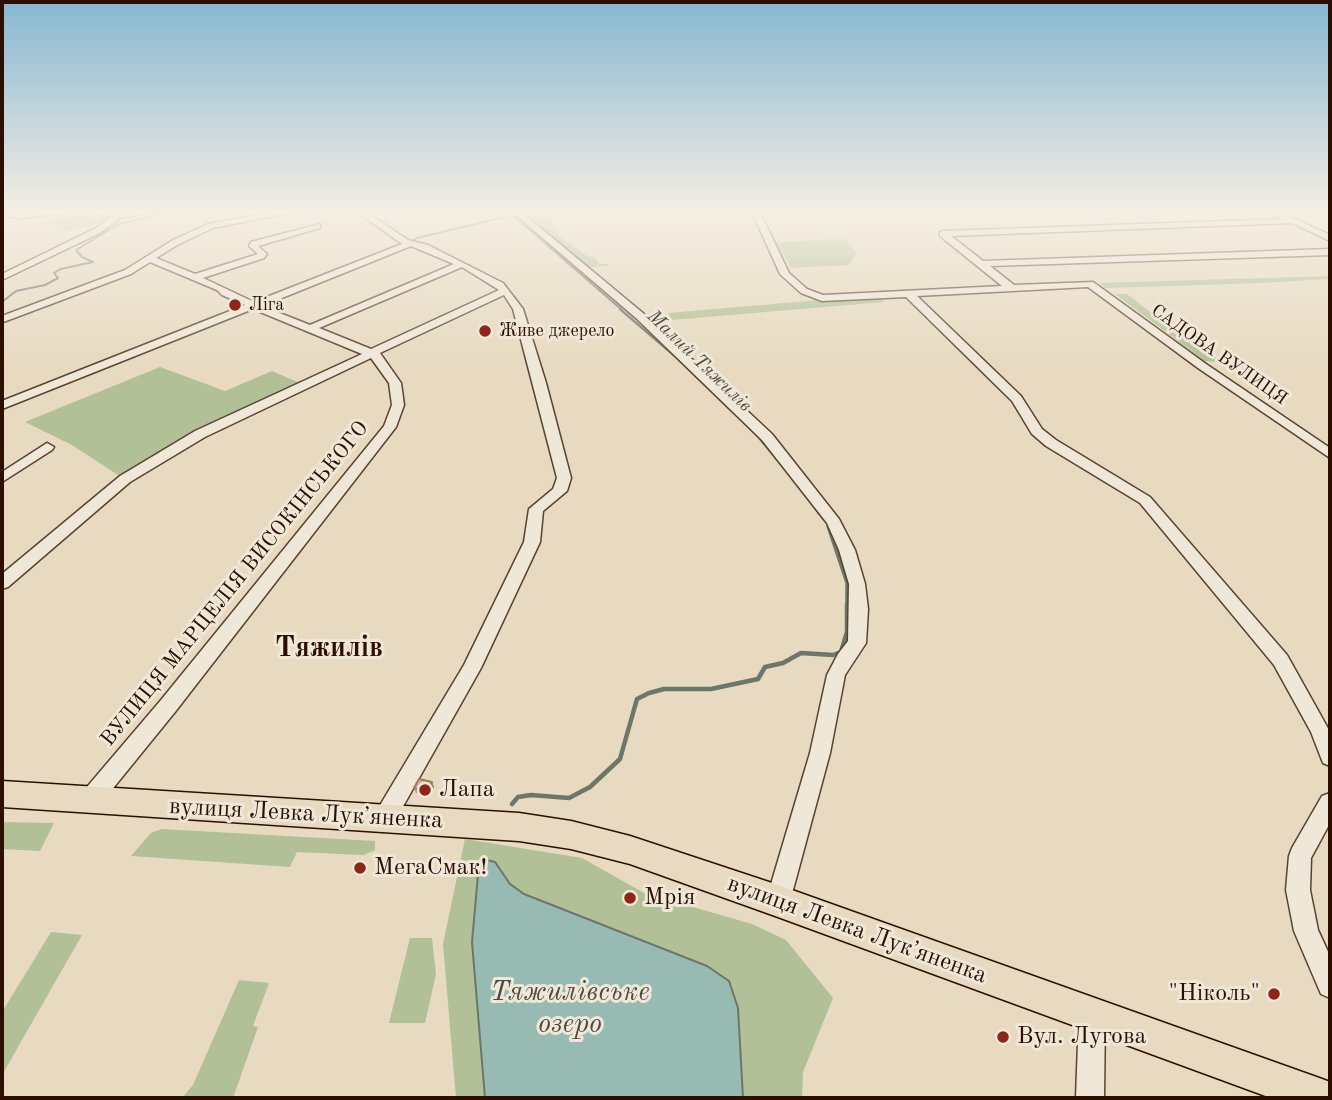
<!DOCTYPE html>
<html>
<head>
<meta charset="utf-8">
<style>
	body { margin:0 }
	#map { position:relative; width:1332px; height:1100px; overflow:hidden; background:#e7dac1; font-family:"Old Standard TT",serif }
	canvas { display:block }
	.frame { position:absolute; inset:0; border:4px solid #2c0f00; pointer-events:none }
</style>
</head>
<body>
<div id="map">
<canvas width="1332" height="1100"></canvas>
<div class="frame"></div>
</div>
<script>
const ctx = document.querySelector('canvas').getContext('2d');
ctx.lineJoin = 'round';
function paint(path, color) {
  ctx.fillStyle = color;
  ctx.fill(path, 'evenodd');
}
function shape(rows) {
  const path = new Path2D();
  for (const r of rows) {
    path.moveTo(r[0], r[1]);
    for (let i = 2; i < r.length; i += 2) path.lineTo(r[i], r[i + 1]);
  }
  return path;
}
function strokePath(path, color, width, dash) {
  ctx.strokeStyle = color;
  ctx.lineWidth = width;
  ctx.lineCap = dash ? 'butt' : 'round';
  ctx.setLineDash(dash || []);
  ctx.stroke(path);
}
function label(font, color, halo, rows, align = 'center') {
  ctx.font = font + ' "Old Standard TT",serif';
  ctx.lineWidth = 6;
  ctx.setLineDash([]);
  ctx.textBaseline = 'middle';
  ctx.strokeStyle = halo;
  ctx.fillStyle = color;
  for (const [text, x, y, turn = 0] of rows) {
    ctx.save();
    ctx.translate(x, y);
    ctx.rotate((+turn || 0) * Math.PI / 180);
    ctx.textAlign = isNaN(turn) ? turn : align;
    if (halo) ctx.strokeText(text, 0, 0);
    ctx.fillText(text, 0, 0);
    ctx.restore();
  }
}
const green = shape([
	[507,210,644,210,643,213,552,215,551,222,557,226,558,235,587,256,595,257,600,264,608,264,608,266,588,267,526,216,513,215],
	[79,213,96,218,111,219,88,227,63,231,46,223,45,221],
	[845,239,857,253,849,265,791,268,776,242],
	[1330,276,1330,279,1262,283,1106,288,1099,283],
	[1115,294,1127,294,1206,355,1229,358,1232,363,1205,361],
	[877,295,884,302,672,320,668,313],
	[160,367,225,391,272,371,300,383,195,432,121,477,72,445,25,422],
	[2,822,54,823,40,851,2,849],
	[161,829,375,841,375,850,364,855,297,852,290,867,131,856,151,833],
	[465,839,582,858,644,893,752,924,786,940,833,998,803,1072,802,1098,456,1098,443,944],
	[51,932,82,935,2,1075,2,1012],
	[410,938,432,938,436,974,425,1023,389,1023],
	[239,980,269,983,253,1026,258,1027,233,1098,182,1098,193,1085]
]);
const water = shape([
	[487,860,495,862,510,884,524,894,707,966,729,981,738,1008,743,1098,485,1098,472,942,479,863,487,860]
]);
const streamFar3 = shape([
	[507,210,622,310],
	[418,244,414,240,417,238,513,215],
	[2,302,16,291,45,285,58,278,54,273,61,269,93,262,82,257,76,250,117,225,174,210]
]);
const streamFar2 = shape([
	[620,309,676,357,761,439]
]);
const streamFar1 = shape([
	[759,437,783,466],
	[798,485,824,519],
	[828,526,847,583,847,606]
]);
const stream = shape([
	[512,804,518,797,531,795,569,798,590,787,620,759,637,699,649,693,664,689,711,689,758,679,765,667,783,663,801,653,833,655,841,652,847,632,847,604]
]);
const minor = shape([
	[52,210,124,213,167,210,120,218,100,233,2,280,2,274,94,229,113,216,78,212,18,218,2,215,2,211,18,214,52,210],
	[285,210,303,210,213,228,179,244,156,258,195,274,258,254,249,246,251,242,320,224,320,228,258,246,267,254,264,258,203,278,254,302,402,244,354,210,363,210,408,240,428,245,503,283,523,309,546,383,571,478,567,491,543,511,540,542,481,668,392,826,384,829,376,826,373,819,376,812,464,665,524,542,529,509,553,489,557,478,513,309,504,295,380,353,401,383,404,405,396,427,175,712,97,808,89,811,81,808,78,801,81,794,161,700,384,426,392,405,389,383,371,358,205,437,130,482,8,587,2,589,2,574,120,476,195,431,362,354,253,309,2,409,2,401,245,305,222,295,217,290,150,262,131,274,6,321,2,322,2,316,125,270,173,240,208,224,285,210],
	[411,246,454,264,310,325,262,306,411,246],
	[462,267,499,290,371,349,319,328,462,267],
	[510,210,519,210,644,314,772,434,839,519,855,550,865,584,868,609,866,643,845,675,830,753,790,901,786,909,778,913,770,909,766,901,810,753,827,675,838,654,848,641,849,584,839,550,827,523,762,440,636,318,510,210],
	[751,210,759,210,789,273,807,289,823,295,1002,286,940,236,940,232,943,231,1282,219,1265,210,1276,210,1330,235,1330,241,1292,223,951,236,983,261,1330,249,1330,255,990,266,1014,285,1093,282,1206,364,1330,448,1330,458,1198,368,1088,287,917,296,1021,396,1042,429,1056,440,1150,497,1287,655,1330,732,1330,766,1323,763,1311,732,1274,665,1140,503,1046,446,1032,434,1012,401,906,297,822,301,801,293,780,274,751,210],
	[47,443,54,447,52,450,2,482,2,472,47,443],
	[1330,793,1330,823,1311,858,1310,890,1318,930,1330,956,1330,998,1321,994,1294,931,1286,890,1289,856,1292,848,1322,796,1330,793],
	[1092,1002,1101,1006,1105,1015,1104,1098,1076,1098,1079,1015,1083,1006,1092,1002]
]);
const major = shape([
	[2,781,519,813,571,821,630,836,778,885,1322,1079,1330,1082,1330,1098,1271,1098,778,917,630,864,571,849,519,841,2,807,2,781]
]);
const wall = shape([
	[432,782,434,787,429,796,416,793,414,788]
]);
const shadedWall = shape([
	[432,782,434,787,429,796,427,792]
]);
const building = shape([
	[419,779,432,782,427,792,414,788,419,779]
]);
const markers = [
	[235,305,7,"#8f2418"],
	[485,331,7,"#8f2418"],
	[425,790,7,"#8f2418"],
	[360,868,7,"#8f2418"],
	[630,898,7,"#8f2418"],
	[1274,994,7,"#8f2418"],
	[1003,1037,7,"#8f2418"]
];
const farPoinames = [
	["Ліга",249,305],
	["Живе джерело",499,331]
];
const farStreetnames = [
	["САДОВА ВУЛИЦЯ",1219,355,35]
];
const farWaternames = [
	["Малий Тяжилів",699,361,44]
];
const streetNames = [
	["ВУЛИЦЯ МАРЦЕЛІЯ ВИСОКІНСЬКОГО",235,584,-51]
];
const nearPoinames = [
	["Лапа",439,790],
	["МегаСмак!",374,868],
	["Мрія",644,898],
	["\"Ніколь\"",1260,994,"right"],
	["Вул. Лугова",1017,1037]
];
const nearStreetnames = [
	["вулиця Левка Лукʼяненка",306,814,3],
	["вулиця Левка Лукʼяненка",857,930,20]
];
const districtNames = [
	["Тяжилів",329,649]
];
const nearWaternames = [
	["Тяжилівське",570,993],
	["озеро",570,1025]
];
paint(green, '#b1c096');
paint(water, '#97bbb3');
strokePath(water, '#6c766b', 2);
strokePath(streamFar3, '#6c766b', 2);
strokePath(streamFar2, '#6c766b', 2.5);
strokePath(streamFar1, '#6c766b', 3.5);
strokePath(stream, '#6c766b', 4.5);
strokePath(minor, '#5b4230', 3);
strokePath(major, '#2c0f00', 3);
paint(minor, '#efe7d7');
paint(major, '#e7dac1');
paint(wall, '#c1977f');
paint(shadedWall, '#9d7b68');
paint(building, '#e0b094');
strokePath(building, '#9d7b68', 2);
const sky = ctx.createLinearGradient(0, 0, 0, 364);
sky.addColorStop(0, '#87b7d3');
sky.addColorStop(0.58, '#f4eee3');
sky.addColorStop(1, '#f4eee300');
ctx.fillStyle = sky;
ctx.fillRect(0, 0, 1332, 364);
for (const [x, y, r, color] of markers) {
  const dot = new Path2D();
  dot.arc(x, y, r, 0, 2 * Math.PI);
  ctx.fillStyle = color;
  ctx.fill(dot);
  strokePath(dot, '#efe7d7', 2.5);
}
label('18px', '#2c0f00', '#efe7d7', farPoinames, 'left');
label('18px', '#2c0f00', '#efe7d7', farStreetnames);
label('italic 19px', '#514b3f', '#efe7d7', farWaternames);
label('21px', '#2c0f00', '#efe7d7', streetNames);
label('24px', '#2c0f00', '#efe7d7', nearPoinames, 'left');
label('24px', '#2c0f00', '#efe7d7', nearStreetnames);
label('bold 28px', '#2c0f00', '#efe7d7', districtNames);
label('italic 28px', '#514b3f', '#efe7d7', nearWaternames);
</script>
</body>
</html>
